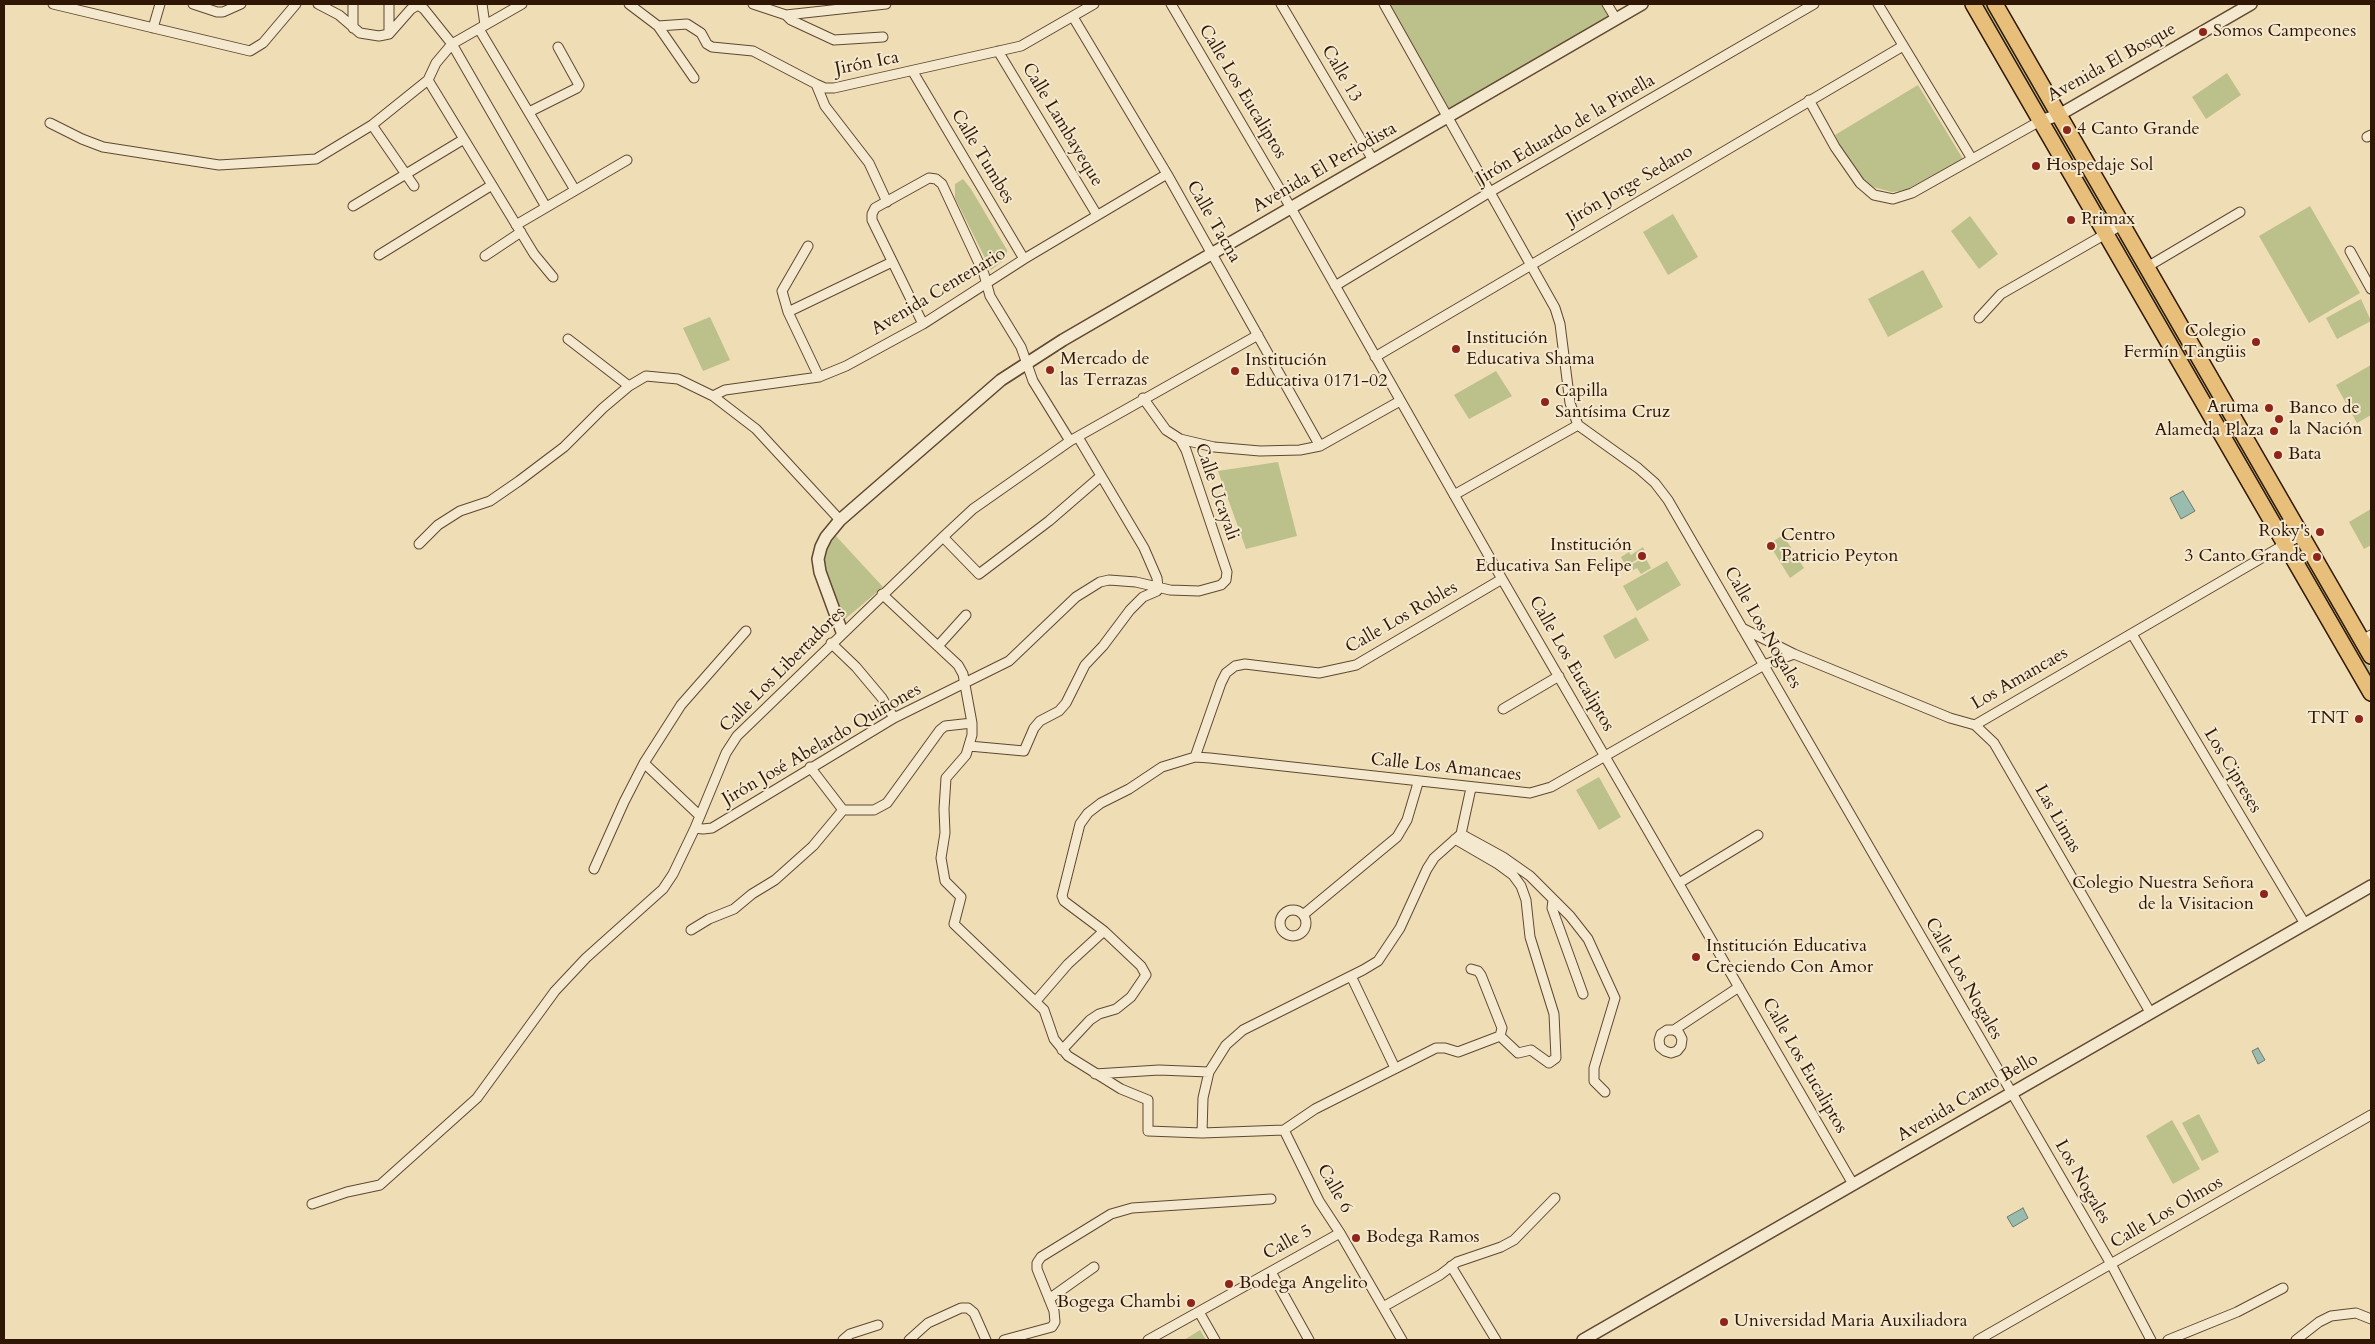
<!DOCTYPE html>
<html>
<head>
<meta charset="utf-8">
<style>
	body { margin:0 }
	#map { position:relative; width:2375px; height:1344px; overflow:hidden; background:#eeddb5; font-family:Cardo,serif }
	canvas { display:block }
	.frame { position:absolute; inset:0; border:5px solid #301705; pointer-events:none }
</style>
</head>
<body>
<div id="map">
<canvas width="2375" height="1344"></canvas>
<div class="frame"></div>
</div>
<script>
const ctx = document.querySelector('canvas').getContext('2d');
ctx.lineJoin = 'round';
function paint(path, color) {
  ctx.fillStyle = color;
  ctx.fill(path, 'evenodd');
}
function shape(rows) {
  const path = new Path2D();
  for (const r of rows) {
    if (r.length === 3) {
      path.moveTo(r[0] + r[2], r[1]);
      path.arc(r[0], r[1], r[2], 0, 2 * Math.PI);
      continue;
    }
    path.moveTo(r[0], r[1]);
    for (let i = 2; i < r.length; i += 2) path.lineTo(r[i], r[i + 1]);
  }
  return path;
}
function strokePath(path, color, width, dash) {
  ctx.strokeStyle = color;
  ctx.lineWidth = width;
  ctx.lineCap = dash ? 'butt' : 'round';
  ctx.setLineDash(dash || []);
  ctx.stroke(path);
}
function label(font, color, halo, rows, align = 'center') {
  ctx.font = font + ' Cardo,serif';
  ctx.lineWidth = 4;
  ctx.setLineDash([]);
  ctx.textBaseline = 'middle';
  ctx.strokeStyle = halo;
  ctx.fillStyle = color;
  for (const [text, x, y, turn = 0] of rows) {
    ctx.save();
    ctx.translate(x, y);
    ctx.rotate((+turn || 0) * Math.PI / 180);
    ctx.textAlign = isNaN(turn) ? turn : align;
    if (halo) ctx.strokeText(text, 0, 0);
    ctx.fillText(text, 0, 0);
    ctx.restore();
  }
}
const green = shape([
	[1389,4,1601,4,1608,16,1449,109],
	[1977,4,1989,4,2052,113,2042,115],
	[2227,73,2241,95,2206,119,2192,97],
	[1918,85,1963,159,1906,190,1892,192,1873,187,1862,181,1845,155,1835,135],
	[2055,125,2058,125,2113,223,2105,222,2051,128],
	[963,179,971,189,1007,250,1006,258,991,270,955,198,955,184],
	[2310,206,2360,293,2309,323,2259,236],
	[1673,214,1698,257,1668,275,1643,232],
	[1970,216,1998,254,1979,269,1951,231],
	[2121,237,2286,523,2282,526,2116,240],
	[1923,270,1943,307,1888,337,1868,299],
	[2361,299,2371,321,2337,339,2326,318],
	[710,317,730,360,703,371,683,328],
	[2371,365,2371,415,2357,423,2336,385],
	[1496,371,1512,396,1469,419,1454,395],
	[1278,462,1297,536,1246,549,1218,471],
	[2371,509,2371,545,2364,549,2349,522],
	[1783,535,1804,568,1790,578,1769,544],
	[836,536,883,587,844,620,830,587,824,563,827,547],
	[1643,547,1646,554,1626,566,1621,557,1629,552,1631,555],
	[2298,551,2302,551,2371,668,2371,688,2296,555],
	[1645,557,1651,568,1641,574,1637,568,1628,573,1626,568],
	[1667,561,1681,585,1637,611,1623,586],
	[1636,617,1649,640,1615,659,1603,636],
	[1599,777,1621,817,1599,830,1576,790],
	[2199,1114,2219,1152,2202,1161,2182,1123],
	[2172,1120,2200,1169,2173,1184,2146,1136],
	[1200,1330,1206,1340,1184,1340]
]);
const water = shape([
	[2183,491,2195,511,2181,519,2170,498,2183,491],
	[2258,1048,2265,1060,2258,1064,2252,1051,2258,1048],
	[2023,1208,2028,1218,2013,1227,2007,1217,2023,1208]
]);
const minor = shape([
	[53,4,250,51,263,43,296,4],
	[193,4,217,12,223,12,241,4],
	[318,4,339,15,360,33,379,36,389,34,411,9,418,5,424,9,452,44,546,207],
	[389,4,389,34],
	[482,4,485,25],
	[629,4,658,26,687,24,701,33,707,44,712,47,753,51,816,84,825,88,834,88,1021,46,1094,4],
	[753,4,786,15,886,4],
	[1171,4,1291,208,1502,579,1853,1184],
	[1281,4,1373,160],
	[1384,4,1555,308,1560,324,1570,403,1578,425,1638,468,1655,483,1668,500,2111,1264,2151,1340],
	[1607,4,1616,19],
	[1878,4,1972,159],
	[786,15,791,20,834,40,883,37],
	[1073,17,1167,174,1320,446],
	[658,26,694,78],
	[153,28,160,4],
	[353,28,353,4],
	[479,29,575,190],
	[998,51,1097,215],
	[913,72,1024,259],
	[428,80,534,254,553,277],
	[816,84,825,106,869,163,887,202],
	[1809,100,1835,147,1860,183,1874,195,1893,199,1912,193,2040,121],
	[529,112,577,88,579,85,558,47],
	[50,123,82,139,103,147,219,165,316,159,372,125,428,80,436,63,452,44,522,4],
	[372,125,414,186],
	[2367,137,2371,135],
	[353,206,464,139],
	[516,225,627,160],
	[808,246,782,291,788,312,819,377],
	[2350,251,2371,289],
	[379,255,492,185],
	[485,256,521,232],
	[2147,267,2240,212],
	[1335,286,1490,192,1814,4],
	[788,312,892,262],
	[1979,318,2001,294,2123,224],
	[923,324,872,220,872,214,875,208,929,178,936,179,942,184,984,274,990,296,1021,347,1033,381,1070,441],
	[568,339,629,386],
	[1375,357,1903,46],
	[713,396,725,390,819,377,846,366,923,324,1024,259,1167,174],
	[1078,437,1144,548,1157,578,1158,587],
	[1180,439,1214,447,1260,451,1300,450,1320,446,1400,401],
	[1454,495,1578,425],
	[943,537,979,574,1049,521,1101,476],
	[419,544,438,525,460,511,490,501,519,481,564,447,603,408,629,386,646,376,678,379,713,396,756,429,840,520],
	[882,594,958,665,963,674,972,723,972,735,966,755,946,778,944,809,945,833,941,858,945,881,961,897,954,924,1044,1010,1054,1039,1068,1056,1121,1089,1148,1100,1148,1131,1202,1133,1284,1130,1315,1109,1436,1048,1445,1048,1458,1052,1500,1036,1502,1028,1481,975,1478,971,1471,969],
	[1742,628,1794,654,1950,718,1975,725,2301,535],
	[2132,634,2305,924],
	[2362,640,2371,635],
	[831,643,856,667,882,698,894,718],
	[938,646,966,615],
	[1503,709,1559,676],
	[1975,725,1994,743,2150,1012],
	[969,746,1024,751,1034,728,1040,721,1059,711,1066,703,1085,665,1103,646,1130,610,1143,597,1157,591,1158,587],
	[1195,757,1221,683,1226,673,1235,666,1245,664,1319,673,1356,665,1502,579],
	[644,763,700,816],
	[810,767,843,810,874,810,887,803,940,730,945,726,972,723],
	[695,828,703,829,712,828,894,718,1009,661,1076,597,1100,582,1109,580,1136,582,1170,590,1199,591,1221,585,1226,580,1227,572,1186,450,1180,439,1166,430,1143,398],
	[1461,834,1503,857,1530,876,1570,916,1588,939,1615,998,1594,1068,1594,1081,1605,1092],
	[1455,839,1498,864,1513,875,1521,886,1526,900,1530,937,1554,1014,1556,1058,1549,1063,1531,1050,1518,1053,1500,1036],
	[594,869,624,802,644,763,681,705,746,631],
	[1679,883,1758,835],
	[1553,900,1552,908,1583,994],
	[1293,923,13],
	[1303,915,1397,837,1407,820,1418,783],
	[691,930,709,919,734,909,752,894,775,880,813,846,843,810],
	[1351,976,1395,1068],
	[1036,1001,1068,964,1104,931],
	[1674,1030,1679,1033,1682,1039,1681,1046,1677,1051,1671,1053,1665,1051,1660,1047,1659,1040,1661,1034,1667,1030,1674,1030,1739,987],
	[1062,1050,1090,1020,1099,1014,1116,1009,1131,997,1146,975,1141,966,1104,931,1064,901,1062,896,1080,824,1088,813,1101,803,1129,789,1162,767,1195,757,1210,758,1530,793,1551,787,1764,665,1794,654],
	[1095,1074,1159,1070,1209,1072],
	[1284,1130,1319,1201,1340,1233,1402,1340],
	[1202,1133,1203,1098,1209,1072,1226,1045,1243,1030,1363,970,1378,961,1400,928,1427,869,1434,858,1461,834,1471,788],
	[312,1204,347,1192,380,1185,477,1098,555,991,586,958,663,889,673,874,695,828,726,753,737,736,943,537,973,509,1070,441,1258,335],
	[1451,1266,1496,1340],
	[1271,1272,1309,1340],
	[1049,1299,1094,1267],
	[1383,1307,1440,1275,1457,1262,1501,1247,1514,1240,1555,1198],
	[1199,1312,1215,1340],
	[843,1340,850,1334,878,1325],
	[909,1340,928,1323,961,1308,968,1308,974,1313,986,1340],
	[1004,1340,1052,1327,1055,1322,1054,1311,1037,1269,1037,1263,1041,1257,1111,1214,1132,1208,1271,1199],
	[1148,1340,1340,1233],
	[1978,1340,2371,1115],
	[2168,1340,2237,1312,2283,1288],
	[2296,1340,2319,1322,2331,1316,2356,1313,2371,1319]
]);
const tertiary = shape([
	[2040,121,2059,115,2251,4],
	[842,632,820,572,818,559,821,547,826,537,840,520,1001,380,1063,340,1642,4],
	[1583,1340,2371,886]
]);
const primary = shape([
	[1973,4,2371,693],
	[1995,4,2371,656]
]);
const markers = [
	[2203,32,5,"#8f2418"],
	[2067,130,5,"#8f2418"],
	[2036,166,5,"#8f2418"],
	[2071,220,5,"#8f2418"],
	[2256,342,5,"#8f2418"],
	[1456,349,5,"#8f2418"],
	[1050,370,5,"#8f2418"],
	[1235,371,5,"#8f2418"],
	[1545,402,5,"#8f2418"],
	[2269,408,5,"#8f2418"],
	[2279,419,5,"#8f2418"],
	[2274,431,5,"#8f2418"],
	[2278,455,5,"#8f2418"],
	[2320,532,5,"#8f2418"],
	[1771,546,5,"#8f2418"],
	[1642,556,5,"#8f2418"],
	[2317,557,5,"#8f2418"],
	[2359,719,5,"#8f2418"],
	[2264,894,5,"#8f2418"],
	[1696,957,5,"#8f2418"],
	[1356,1238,5,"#8f2418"],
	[1229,1284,5,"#8f2418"],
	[1191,1303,5,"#8f2418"],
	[1724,1322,5,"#8f2418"]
];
const poiNames = [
	["Somos Campeones",2213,32],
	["4 Canto Grande",2077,130],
	["Hospedaje Sol",2046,166],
	["Primax",2081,220],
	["Colegio",2246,332,"right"],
	["Fermín Tangüis",2246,353,"right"],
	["Institución",1466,339],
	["Educativa Shama",1466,360],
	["Mercado de",1060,360],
	["las Terrazas",1060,381],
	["Institución",1245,361],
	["Educativa 0171-02",1245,382],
	["Capilla",1555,392],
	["Santísima Cruz",1555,413],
	["Aruma",2259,408,"right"],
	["Banco de",2289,409],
	["la Nación",2289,430],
	["Alameda Plaza",2264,431,"right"],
	["Bata",2288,455],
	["Roky's",2310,532,"right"],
	["Centro",1781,536],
	["Patricio Peyton",1781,557],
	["Institución",1632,546,"right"],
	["Educativa San Felipe",1632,567,"right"],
	["3 Canto Grande",2307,557,"right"],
	["TNT",2349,719,"right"],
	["Colegio Nuestra Señora",2254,884,"right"],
	["de la Visitacion",2254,905,"right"],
	["Institución Educativa",1706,947],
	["Creciendo Con Amor",1706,968],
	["Bodega Ramos",1366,1238],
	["Bodega Angelito",1239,1284],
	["Bogega Chambi",1181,1303,"right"],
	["Universidad Maria Auxiliadora",1734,1322]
];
const streetNames = [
	["Avenida El Bosque",2112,63,-29],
	["Jirón Ica",867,64,-11],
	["Calle 13",1341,74,60],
	["Calle Los Eucaliptos",1242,92,59],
	["Calle Lambayeque",1062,125,59],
	["Jirón Eduardo de la Pinella",1566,130,-30],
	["Calle Tumbes",982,157,59],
	["Avenida El Periodista",1325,168,-30],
	["Jirón Jorge Sedano",1630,186,-30],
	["Calle Tacna",1213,222,60],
	["Avenida Centenario",939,292,-31],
	["Calle Ucayali",1216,492,71],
	["Calle Los Robles",1402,618,-30],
	["Calle Los Nogales",1762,628,60],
	["Calle Los Eucaliptos",1571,664,60],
	["Calle Los Libertadores",783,670,-45],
	["Los Amancaes",2020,679,-30],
	["Jirón José Abelardo Quiñones",822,745,-30],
	["Calle Los Amancaes",1446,768,6],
	["Los Cipreses",2232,771,59],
	["Las Limas",2057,819,60],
	["Calle Los Nogales",1963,979,60],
	["Calle Los Eucaliptos",1804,1066,60],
	["Avenida Canto Bello",1968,1098,-30],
	["Los Nogales",2082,1182,60],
	["Calle 6",1334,1189,60],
	["Calle Los Olmos",2167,1213,-30],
	["Calle 5",1288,1243,-29]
];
paint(green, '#bcc08b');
paint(water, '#99bcae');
strokePath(water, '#6f7a6a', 1);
strokePath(minor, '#604831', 11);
strokePath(tertiary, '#604831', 14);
strokePath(primary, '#301705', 18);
strokePath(minor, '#f4e9cf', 9);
strokePath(tertiary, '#f4e9cf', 11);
strokePath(primary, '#e7be7a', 15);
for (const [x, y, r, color] of markers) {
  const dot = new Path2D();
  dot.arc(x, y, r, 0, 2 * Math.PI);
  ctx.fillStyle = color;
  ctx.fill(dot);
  strokePath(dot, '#f4e9cf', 2);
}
label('18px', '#301705', '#f4e9cf', poiNames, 'left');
label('18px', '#301705', '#f4e9cf', streetNames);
</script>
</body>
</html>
